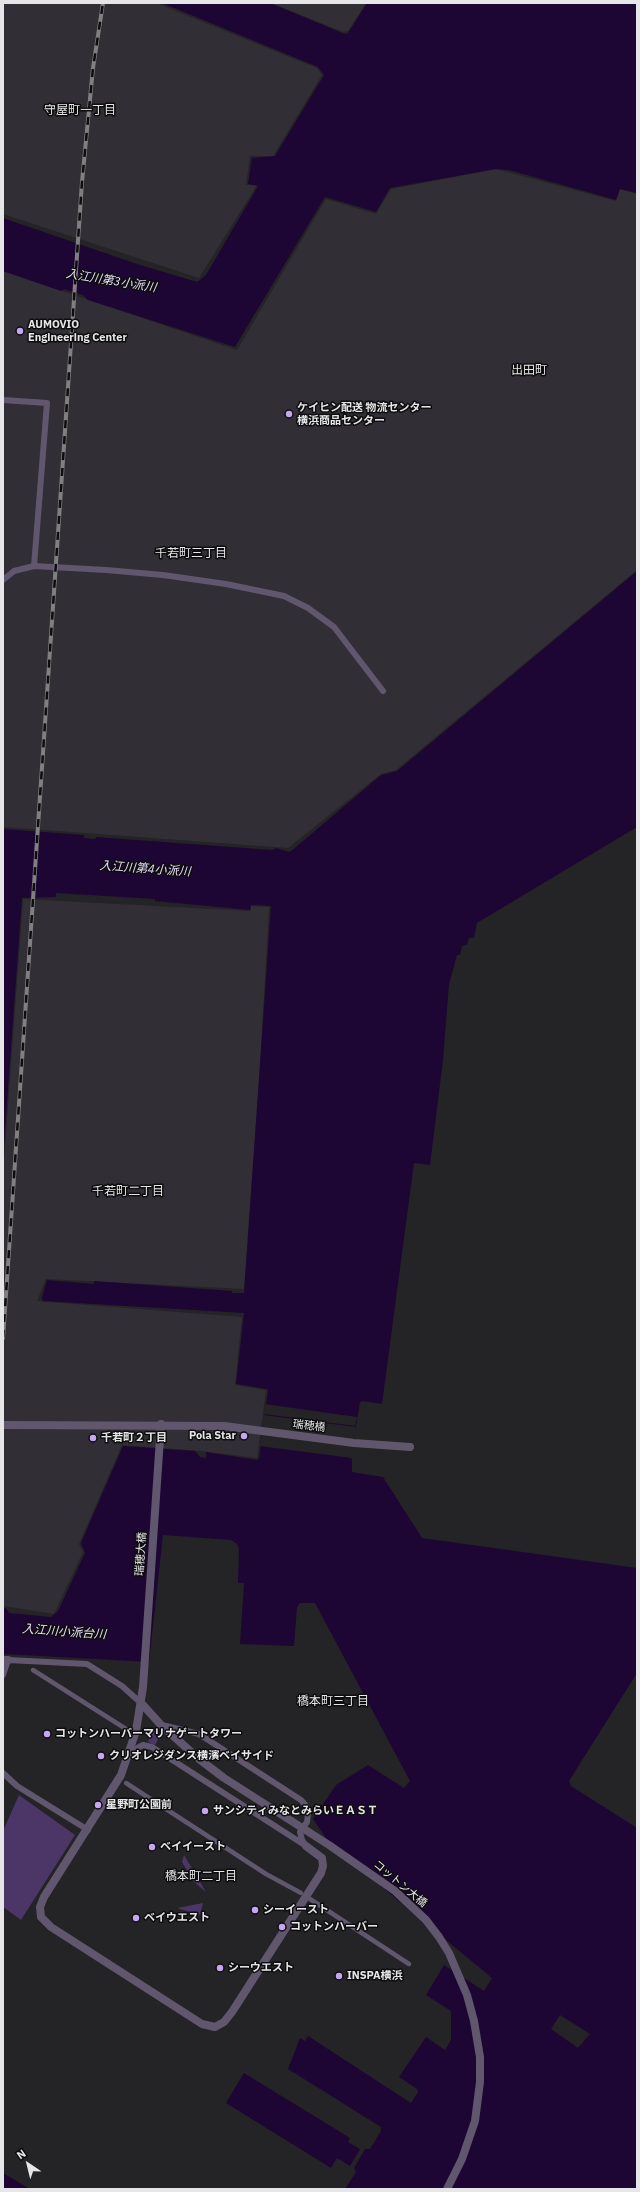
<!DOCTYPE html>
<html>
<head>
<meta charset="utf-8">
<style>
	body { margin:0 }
	#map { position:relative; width:640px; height:2192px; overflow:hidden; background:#242326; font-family:"IBM Plex Sans",sans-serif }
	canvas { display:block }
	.frame { position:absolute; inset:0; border:4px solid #e6e5e7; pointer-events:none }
	.north { position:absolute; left:8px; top:2144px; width:40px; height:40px; -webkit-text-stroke:3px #0d0d0e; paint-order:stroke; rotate:325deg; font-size:11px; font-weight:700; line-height:16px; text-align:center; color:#e6e5e7 }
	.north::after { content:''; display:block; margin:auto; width:14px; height:18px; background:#e6e5e7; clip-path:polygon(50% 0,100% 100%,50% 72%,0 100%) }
</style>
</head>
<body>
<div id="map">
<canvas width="640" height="2192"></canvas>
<div class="frame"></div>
<div class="north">N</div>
</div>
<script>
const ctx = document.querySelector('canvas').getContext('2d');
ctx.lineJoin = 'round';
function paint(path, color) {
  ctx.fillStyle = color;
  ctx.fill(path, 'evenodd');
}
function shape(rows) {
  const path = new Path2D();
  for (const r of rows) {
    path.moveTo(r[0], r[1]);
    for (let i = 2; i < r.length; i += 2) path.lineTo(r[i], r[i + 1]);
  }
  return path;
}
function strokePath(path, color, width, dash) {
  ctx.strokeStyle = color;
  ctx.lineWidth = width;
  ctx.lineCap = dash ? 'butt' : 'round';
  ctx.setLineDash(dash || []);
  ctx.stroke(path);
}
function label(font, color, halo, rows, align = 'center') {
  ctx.font = font + ' "IBM Plex Sans","Noto Sans JP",sans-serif';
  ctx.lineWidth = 3;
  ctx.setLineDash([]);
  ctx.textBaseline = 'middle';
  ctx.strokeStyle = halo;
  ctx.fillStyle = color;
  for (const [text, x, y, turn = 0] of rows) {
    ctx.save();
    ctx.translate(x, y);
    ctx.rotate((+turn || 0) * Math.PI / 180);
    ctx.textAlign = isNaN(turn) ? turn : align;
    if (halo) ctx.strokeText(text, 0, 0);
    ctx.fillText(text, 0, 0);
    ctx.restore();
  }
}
const built = shape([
	[3,3,156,3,317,68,322,75,273,156,250,156,246,185,257,185,199,278,3,214],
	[271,3,366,3,348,31,343,32],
	[496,169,616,201,620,189,637,194,637,570,396,770,381,774,288,848,3,827,3,271,237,350,326,199,376,214,391,189],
	[23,899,251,911,251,906,269,907,259,1083,244,1289,46,1279,37,1301,242,1317,235,1385,266,1390,257,1458,201,1451,122,1445,79,1544,83,1552,54,1614,3,1606,3,1175]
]);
const green = shape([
	[153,1728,161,1734,155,1745,148,1742],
	[19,1795,75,1835,21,1920,3,1907,3,1831],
	[184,1855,206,1892,194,1882,182,1862],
	[203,1903,200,1915,177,1908]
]);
const water = shape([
	[162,3,270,3,345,34,348,33,367,3,637,3,637,193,620,189,616,200,509,170,496,169,390,188,376,212,325,197,235,347,88,300,83,295,64,289,61,291,3,271,3,218,137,264,197,282,206,275,258,186,248,184,252,158,275,156,324,75,318,67],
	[637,571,637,827,477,923,474,938,469,938,467,945,462,946,460,955,457,955,449,984,443,1060,430,1165,414,1163,382,1404,362,1401,360,1403,350,1458,352,1459,352,1472,383,1477,422,1538,637,1568,637,1673,569,1781,571,1786,637,1828,637,2189,345,2189,356,2172,354,2168,365,2149,370,2149,381,2131,381,2127,288,2069,300,2038,305,2041,308,2036,411,2103,418,2092,417,2089,399,2077,426,2037,445,2050,451,2040,451,2011,426,1995,444,1965,484,1991,492,1978,330,1844,313,1819,336,1785,368,1765,404,1788,410,1781,315,1603,300,1603,297,1607,294,1646,240,1644,244,1583,238,1583,239,1549,237,1544,231,1540,163,1535,149,1662,3,1654,3,1609,6,1608,9,1613,51,1617,58,1611,85,1553,81,1543,123,1446,195,1451,200,1457,206,1458,206,1452,257,1460,259,1458,268,1390,267,1389,236,1384,244,1313,43,1301,42,1297,47,1280,94,1284,94,1281,232,1291,232,1293,244,1293,271,906,251,905,250,910,155,901,155,899,56,893,56,897,22,898,3,1157,3,829,84,835,84,838,95,839,96,837,272,850,276,848,290,852,381,775,397,771],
	[560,2015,590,2034,578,2048,551,2029],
	[244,2073,350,2138,348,2142,360,2149,350,2166,337,2158,331,2168,226,2103],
	[3,2173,18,2182,30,2189,3,2189]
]);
const pier = shape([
	[265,1404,357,1417,355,1426,264,1414],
	[264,1415,356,1427,352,1458,259,1446]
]);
const pedestrian = shape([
	[33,1670,126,1729],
	[126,1783,266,1874,301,1893],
	[310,1899,409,1964]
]);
const minor = shape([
	[3,400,47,403,34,566],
	[3,580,14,571,34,566,106,570,163,575,226,584,284,596,308,608,334,627,383,691],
	[3,1675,8,1660,87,1664,122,1686,142,1704],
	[162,1725,199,1734,301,1800,307,1807,308,1814,307,1822,300,1832,302,1840,306,1846],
	[130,1752,143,1745,152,1747,303,1844],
	[3,1773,17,1786,88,1830]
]);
const tertiary = shape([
	[161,1424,143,1687,136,1731,121,1775,44,1897,40,1907,41,1917,51,1927,202,2024,215,2027,224,2022,232,2012,321,1873,323,1866,322,1858,306,1846],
	[3,1425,224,1426,354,1443,410,1447],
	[3,1660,8,1660],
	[142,1704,161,1725,199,1759,224,1778,329,1845,395,1891,426,1920,439,1937,449,1953,467,1995,474,2021,480,2057,480,2082,475,2121,462,2159,447,2189]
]);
const rail = shape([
	[3,1338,82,182,93,68,103,3]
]);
const markers = [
	[20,331,4,"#c5a6f0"],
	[289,414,4,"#c5a6f0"],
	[244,1436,4,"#c5a6f0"],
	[93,1438,4,"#c5a6f0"],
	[47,1734,4,"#c5a6f0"],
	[101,1756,4,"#c5a6f0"],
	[98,1805,4,"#c5a6f0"],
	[205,1811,4,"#c5a6f0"],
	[152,1847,4,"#c5a6f0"],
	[255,1910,4,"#c5a6f0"],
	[136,1918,4,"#c5a6f0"],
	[282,1927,4,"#c5a6f0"],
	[220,1968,4,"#c5a6f0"],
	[339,1976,4,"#c5a6f0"]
];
const poiNames = [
	["AUMOVIO",28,325],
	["Engineering Center",28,338],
	["ケイヒン配送 物流センター",297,408],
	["横浜商品センター",297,421],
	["Pola Star",236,1436,"right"],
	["千若町２丁目",101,1438],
	["コットンハーバーマリナゲートタワー",55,1734],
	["クリオレジダンス横濱ベイサイド",109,1756],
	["星野町公園前",106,1805],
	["サンシティみなとみらいＥＡＳＴ",213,1811],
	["ベイイースト",160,1847],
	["シーイースト",263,1910],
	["ベイウエスト",144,1918],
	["コットンハーバー",290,1927],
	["シーウエスト",228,1968],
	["INSPA横浜",347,1976]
];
const streetNames = [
	["瑞穂橋",309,1426,7],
	["瑞穂大橋",141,1554,-86],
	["コットン大橋",400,1884,40]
];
const neighbourhoodNames = [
	["守屋町一丁目",80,111],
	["出田町",529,371],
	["千若町三丁目",191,554],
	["千若町二丁目",128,1192],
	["橋本町三丁目",333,1702],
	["橋本町二丁目",201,1877]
];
const waterNames = [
	["入江川第3小派川",111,281,9],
	["入江川第4小派川",145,869,4],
	["入江川小派台川",64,1632,4]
];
paint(built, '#312e35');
paint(green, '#4c3667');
paint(water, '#1e0634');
paint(pier, '#242326');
strokePath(pedestrian, '#60576e', 4.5);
strokePath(minor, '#60576e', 6);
strokePath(tertiary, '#60576e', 8);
strokePath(rail, '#807f82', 4);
strokePath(rail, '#0d0d0e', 2.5, [8]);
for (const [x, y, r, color] of markers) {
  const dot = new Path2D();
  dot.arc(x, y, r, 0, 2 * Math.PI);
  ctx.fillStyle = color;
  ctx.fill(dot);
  strokePath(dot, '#0d0d0e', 1.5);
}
label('bold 11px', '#e6e5e7', '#0d0d0e', poiNames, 'left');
label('11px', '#e6e5e7', '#0d0d0e', streetNames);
label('12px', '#e6e5e7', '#0d0d0e', neighbourhoodNames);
label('italic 12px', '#e6d9fa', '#0d0d0e', waterNames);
</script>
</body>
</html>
